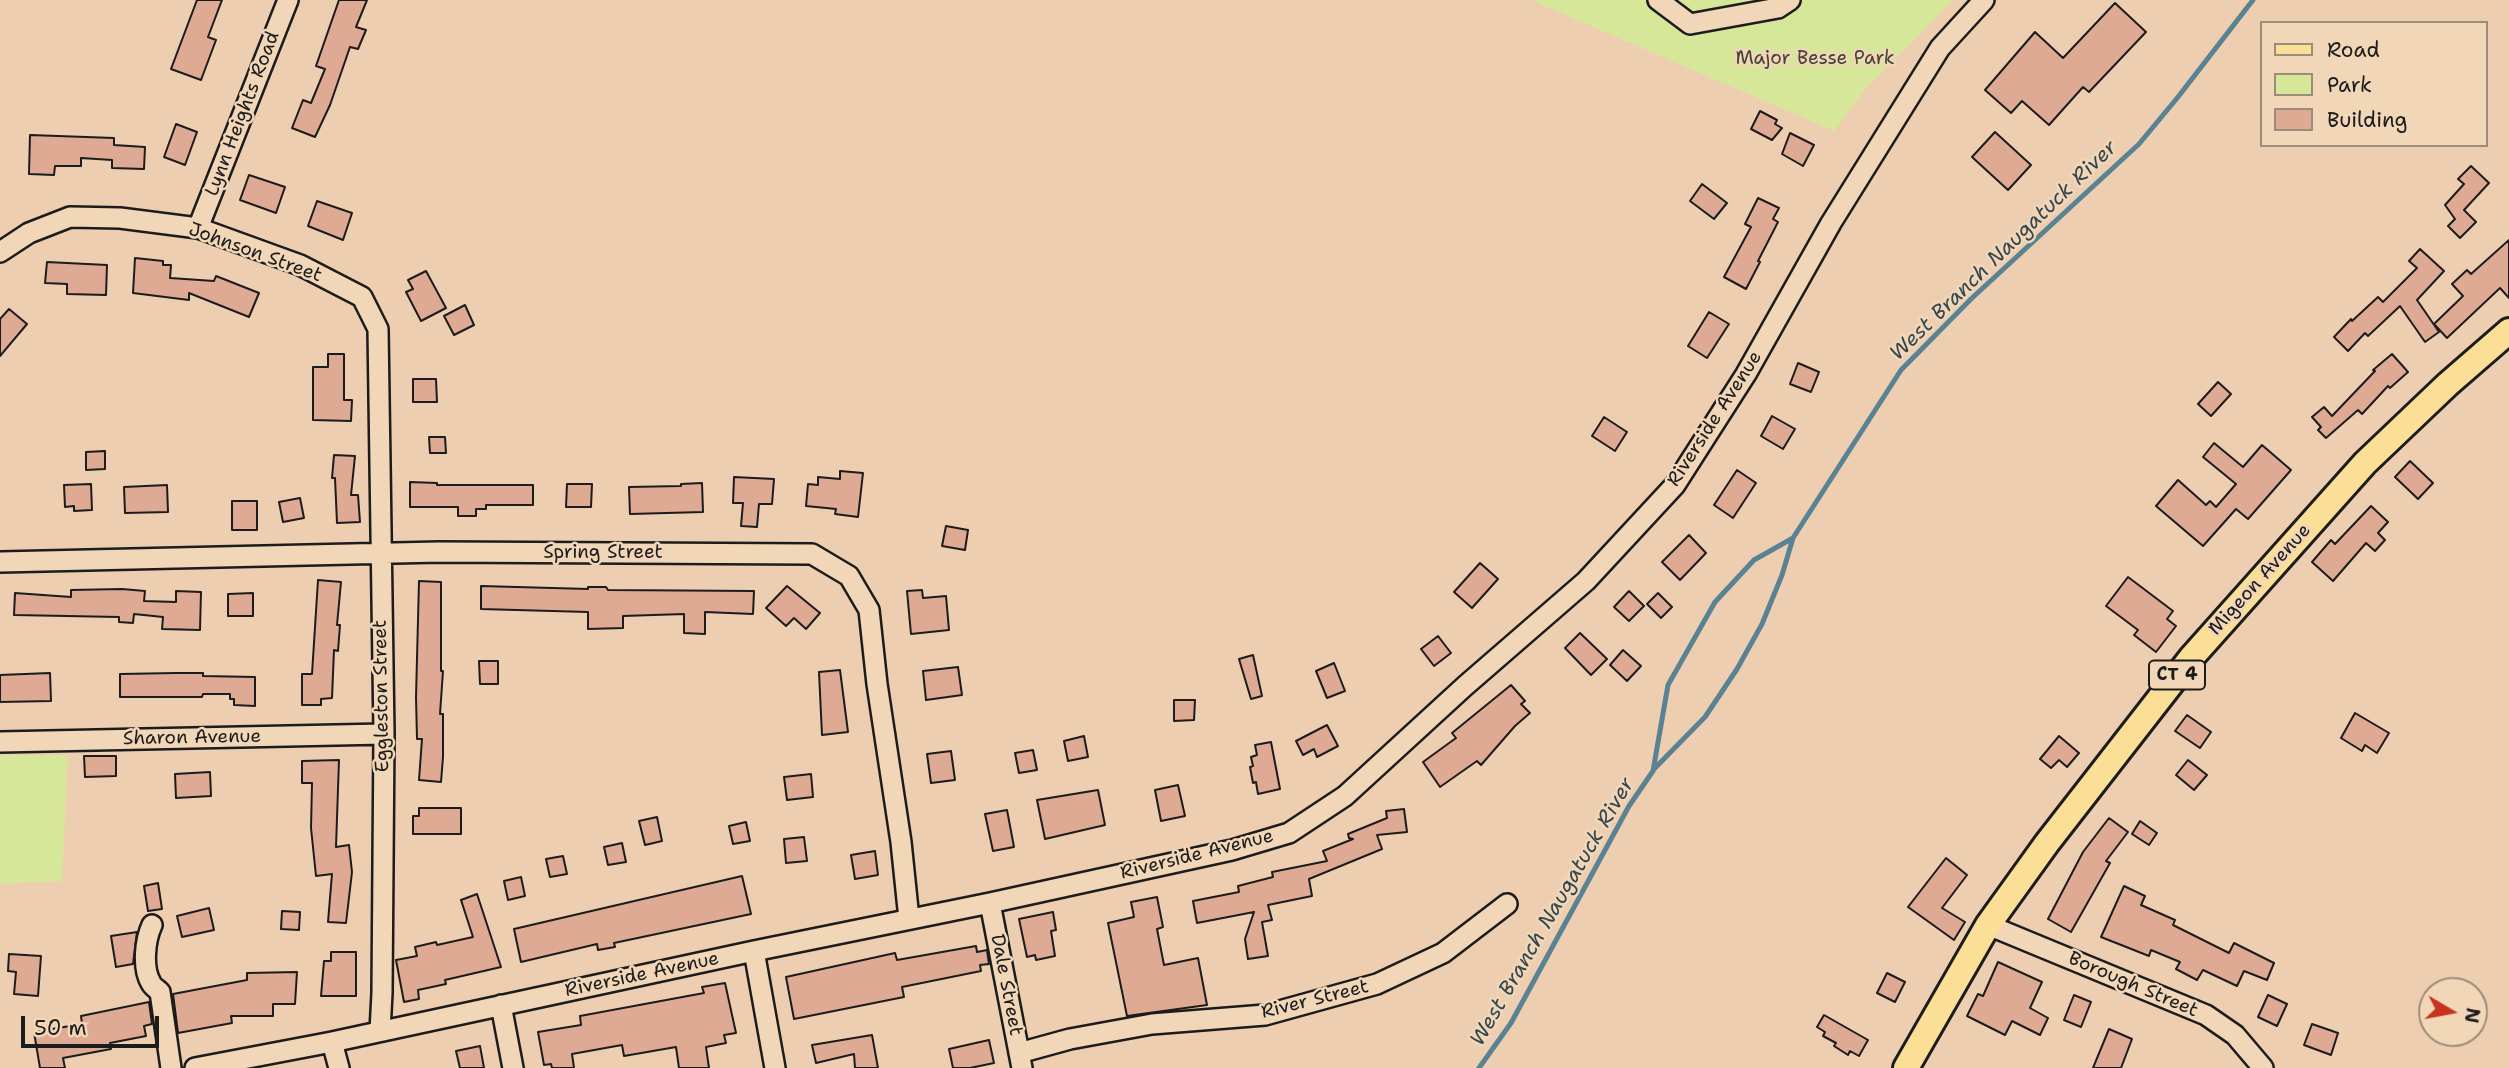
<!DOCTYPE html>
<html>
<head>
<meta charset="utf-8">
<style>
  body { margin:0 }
  #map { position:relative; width:2509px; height:1068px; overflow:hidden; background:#eeceb1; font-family:"Shantell Sans",sans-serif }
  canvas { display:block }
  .legend { position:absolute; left:2260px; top:21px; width:228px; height:126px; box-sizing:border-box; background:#f1d6b8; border:2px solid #9c8c7a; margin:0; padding:9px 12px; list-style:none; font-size:21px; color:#1c1c1c }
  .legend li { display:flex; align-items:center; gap:14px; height:35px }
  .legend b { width:35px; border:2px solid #9c8c7a }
  .north { position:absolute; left:2418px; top:977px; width:70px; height:70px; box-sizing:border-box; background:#f1d6b8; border:2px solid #9c8c7a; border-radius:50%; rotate:100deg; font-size:19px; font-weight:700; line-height:28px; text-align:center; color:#1c1c1c }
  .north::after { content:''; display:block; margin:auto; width:24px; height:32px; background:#c8321e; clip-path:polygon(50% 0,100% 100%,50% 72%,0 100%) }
  .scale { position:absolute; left:21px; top:1016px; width:138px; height:32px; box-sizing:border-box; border:4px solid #1c1c1c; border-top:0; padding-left:9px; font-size:21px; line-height:24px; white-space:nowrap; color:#1c1c1c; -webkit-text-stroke:5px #f1d6b8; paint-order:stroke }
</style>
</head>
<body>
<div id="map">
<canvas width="2509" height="1068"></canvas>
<ul class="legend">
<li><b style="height:9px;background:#fbdf96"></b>Road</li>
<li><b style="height:19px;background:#d7e79a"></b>Park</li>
<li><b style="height:19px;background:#deaa94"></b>Building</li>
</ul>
<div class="north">N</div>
<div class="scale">50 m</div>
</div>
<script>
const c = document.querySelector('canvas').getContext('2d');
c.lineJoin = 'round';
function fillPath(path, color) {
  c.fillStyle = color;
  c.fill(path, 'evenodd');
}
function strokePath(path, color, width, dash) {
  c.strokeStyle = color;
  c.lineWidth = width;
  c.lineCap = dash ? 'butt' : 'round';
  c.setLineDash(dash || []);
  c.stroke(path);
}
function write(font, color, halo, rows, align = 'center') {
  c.font = font + ' "Shantell Sans",sans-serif';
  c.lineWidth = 5;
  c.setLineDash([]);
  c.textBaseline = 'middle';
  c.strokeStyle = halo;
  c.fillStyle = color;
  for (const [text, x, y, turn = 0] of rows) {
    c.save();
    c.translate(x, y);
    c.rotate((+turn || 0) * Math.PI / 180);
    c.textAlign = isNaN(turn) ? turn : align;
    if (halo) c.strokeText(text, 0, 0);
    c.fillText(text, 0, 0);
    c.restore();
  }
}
const green = new Path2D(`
  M 1531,0 L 1953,0 L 1867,87 L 1834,131 Z
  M 0,755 L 68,755 L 62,881 L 0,884 Z`);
const stream = new Path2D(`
  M 1654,769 L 1705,717 L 1737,669 L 1762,624 L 1782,575 L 1793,538
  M 1479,1068 L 1511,1023 L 1629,806 L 1653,771 L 1668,685 L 1715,602 L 1754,560 L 1793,538 L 1901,370 L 1971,299 L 2139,144 L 2178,97 L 2253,0`);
const building = new Path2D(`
  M 197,0 L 222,0 L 208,37 L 216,40 L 201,80 L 171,69 Z
  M 339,0 L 367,0 L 356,27 L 366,30 L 358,49 L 350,47 L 330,105 L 315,137 L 292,128 L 303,100 L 311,103 L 325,69 L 316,66 Z
  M 2115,3 L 2146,32 L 2089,92 L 2083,87 L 2049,125 L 2022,101 L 2011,113 L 1985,90 L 2035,32 L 2063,58 Z
  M 1760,111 L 1777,120 L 1775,124 L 1782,128 L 1772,140 L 1751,129 Z
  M 176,124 L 197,132 L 185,165 L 164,157 Z
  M 1995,132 L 2031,165 L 2008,190 L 1972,157 Z
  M 1790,133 L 1814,145 L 1803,166 L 1782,154 Z
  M 30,135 L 114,138 L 114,145 L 145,147 L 144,169 L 112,168 L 112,160 L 81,158 L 81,166 L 55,166 L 54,175 L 29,174 Z
  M 2471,166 L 2489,183 L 2464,210 L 2476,222 L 2460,238 L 2448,226 L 2455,219 L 2445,205 L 2464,184 L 2458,179 Z
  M 249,175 L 285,187 L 276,213 L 240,200 Z
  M 1702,184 L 1727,203 L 1714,219 L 1690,201 Z
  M 1758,198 L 1779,208 L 1773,219 L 1778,222 L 1758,261 L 1760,262 L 1746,289 L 1724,277 L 1751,227 L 1745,224 Z
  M 317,201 L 352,213 L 343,240 L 308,226 Z
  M 2509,240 L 2509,298 L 2500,288 L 2447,338 L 2434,324 L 2463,296 L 2452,284 L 2467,270 L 2471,274 Z
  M 2420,249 L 2444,271 L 2417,300 L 2439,332 L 2425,342 L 2400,306 L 2368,336 L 2365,333 L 2348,351 L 2334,337 L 2351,319 L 2352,321 L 2378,297 L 2383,302 L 2417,268 L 2409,261 Z
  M 135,258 L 163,261 L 163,265 L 171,265 L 170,278 L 214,281 L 216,276 L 259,293 L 249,317 L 189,293 L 189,300 L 133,293 Z
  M 47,262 L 107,265 L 106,295 L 67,294 L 67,284 L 45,283 Z
  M 426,271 L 446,308 L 421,321 L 406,292 L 413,289 L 408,280 Z
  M 465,305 L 474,325 L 454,335 L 444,316 Z
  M 9,309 L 27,324 L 0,356 L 0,319 Z
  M 1709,312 L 1729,324 L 1707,358 L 1688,346 Z
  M 328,354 L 344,354 L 344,400 L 352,400 L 351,421 L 313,420 L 313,367 L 328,367 Z
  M 2392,354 L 2408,372 L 2390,388 L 2388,386 L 2362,414 L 2358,410 L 2326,438 L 2318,430 L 2321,427 L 2312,417 L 2324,407 L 2332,416 L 2375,371 L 2373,370 Z
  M 1798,363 L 1819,372 L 1811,392 L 1790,384 Z
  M 413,379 L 436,379 L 437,402 L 413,402 Z
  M 2218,382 L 2231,394 L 2211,416 L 2198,404 Z
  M 1772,416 L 1795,429 L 1783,449 L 1761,436 Z
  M 1604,417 L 1627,432 L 1615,451 L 1592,436 Z
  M 429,437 L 445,437 L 446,453 L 430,453 Z
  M 2214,443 L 2243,467 L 2262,445 L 2291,470 L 2248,519 L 2236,509 L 2203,546 L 2156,506 L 2178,480 L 2206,505 L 2210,501 L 2216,507 L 2236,484 L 2203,457 Z
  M 105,451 L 105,469 L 86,470 L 86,452 Z
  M 334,455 L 355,456 L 351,495 L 358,495 L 360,522 L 337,523 L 335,478 L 332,478 Z
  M 2410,461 L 2433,483 L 2418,499 L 2395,477 Z
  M 1737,470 L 1756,483 L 1733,518 L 1714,505 Z
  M 840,471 L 863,473 L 858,517 L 835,514 L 836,509 L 806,506 L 808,484 L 818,485 L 818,477 L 840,479 Z
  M 734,477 L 774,479 L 772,504 L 759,504 L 757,527 L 741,526 L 743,503 L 733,503 Z
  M 410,482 L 437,483 L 437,485 L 533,485 L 533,505 L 486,505 L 486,509 L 476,509 L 476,516 L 458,516 L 458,507 L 410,507 Z
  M 702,483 L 703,512 L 630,514 L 629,487 L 681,486 L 681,484 Z
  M 91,484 L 92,510 L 74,511 L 74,506 L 65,507 L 64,485 Z
  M 567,484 L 592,484 L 591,507 L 566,507 Z
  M 167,485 L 168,512 L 125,513 L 124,487 Z
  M 300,498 L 304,518 L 283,522 L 279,502 Z
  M 232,501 L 257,501 L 257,530 L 232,530 Z
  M 2371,506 L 2388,522 L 2378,533 L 2385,540 L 2375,551 L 2366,543 L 2333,581 L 2312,562 L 2331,540 L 2335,544 Z
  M 946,526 L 968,530 L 965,550 L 942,546 Z
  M 1689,535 L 1706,553 L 1680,580 L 1662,562 Z
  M 1480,563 L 1498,579 L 1472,608 L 1454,592 Z
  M 2128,577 L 2173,611 L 2167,619 L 2176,626 L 2156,652 L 2134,635 L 2138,630 L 2106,606 Z
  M 318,580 L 341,582 L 337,625 L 340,625 L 338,651 L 334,650 L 332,698 L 321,699 L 321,705 L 302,705 L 302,674 L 312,674 Z
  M 419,581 L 441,582 L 441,671 L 443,671 L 440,714 L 443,714 L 443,757 L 441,782 L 419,780 L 422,739 L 417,739 L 416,697 Z
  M 481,586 L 588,589 L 588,587 L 606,587 L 608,590 L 754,591 L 753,614 L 705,612 L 705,634 L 684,633 L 684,614 L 623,616 L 623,628 L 588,629 L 588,612 L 481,609 Z
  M 787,586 L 820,613 L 806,629 L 794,618 L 786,626 L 766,608 Z
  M 122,589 L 145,591 L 144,601 L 176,602 L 176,591 L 201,592 L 200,630 L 162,629 L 163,617 L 134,614 L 133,623 L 119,622 L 119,617 L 14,615 L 15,593 L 71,597 L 71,590 Z
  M 922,590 L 923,598 L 946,596 L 949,630 L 911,634 L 907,591 Z
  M 1629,591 L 1644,606 L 1629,621 L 1614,607 Z
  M 253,593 L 253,616 L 228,616 L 228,594 Z
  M 1658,593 L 1672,607 L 1661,618 L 1647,604 Z
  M 1580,633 L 1607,659 L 1591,675 L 1565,648 Z
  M 1438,636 L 1451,653 L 1434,666 L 1421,649 Z
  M 1623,650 L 1641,666 L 1627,681 L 1610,665 Z
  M 1253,655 L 1262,696 L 1251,699 L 1239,659 Z
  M 479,661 L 498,661 L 498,684 L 480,684 Z
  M 1334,663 L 1345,691 L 1327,698 L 1316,671 Z
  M 958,667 L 962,695 L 926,700 L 923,671 Z
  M 840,670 L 848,732 L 822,735 L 819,672 Z
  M 50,673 L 51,701 L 0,702 L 0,675 Z
  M 176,673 L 203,673 L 203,676 L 255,677 L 255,706 L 234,705 L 234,699 L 230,699 L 230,694 L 203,694 L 202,697 L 120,697 L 120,674 Z
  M 1511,685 L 1525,701 L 1521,704 L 1530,713 L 1515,726 L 1481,765 L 1477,761 L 1440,787 L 1423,762 L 1456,738 L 1452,733 Z
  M 1174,700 L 1195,700 L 1194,720 L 1174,721 Z
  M 2355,713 L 2389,733 L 2377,753 L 2365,745 L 2362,751 L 2341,738 Z
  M 2187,715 L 2211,732 L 2200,748 L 2175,731 Z
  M 1327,725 L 1338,746 L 1317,757 L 1314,749 L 1303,755 L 1296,741 Z
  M 1084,736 L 1088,757 L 1068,761 L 1064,741 Z
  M 2059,736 L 2079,753 L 2067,767 L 2059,760 L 2051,768 L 2040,759 Z
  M 1271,742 L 1280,789 L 1258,794 L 1256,782 L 1253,783 L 1250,767 L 1253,766 L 1251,757 L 1257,755 L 1255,745 Z
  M 1033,750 L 1037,770 L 1019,773 L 1015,753 Z
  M 951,751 L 955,780 L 931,783 L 927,754 Z
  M 84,756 L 116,756 L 116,776 L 85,777 Z
  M 339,760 L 336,847 L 349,845 L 352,872 L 346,923 L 328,922 L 332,874 L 316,876 L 311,828 L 312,783 L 302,783 L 302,761 Z
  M 2188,760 L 2207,775 L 2194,790 L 2176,775 Z
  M 210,772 L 211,796 L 176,798 L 175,774 Z
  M 811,774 L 813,797 L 787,800 L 784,777 Z
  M 1178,785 L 1185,816 L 1161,821 L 1155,790 Z
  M 1098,790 L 1105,825 L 1045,839 L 1037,800 Z
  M 419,808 L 461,808 L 461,834 L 413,834 L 413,816 L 419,816 Z
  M 1404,809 L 1407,832 L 1377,835 L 1382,849 L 1309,879 L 1312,896 L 1268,905 L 1272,920 L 1262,922 L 1268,956 L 1248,959 L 1245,939 L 1254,912 L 1197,923 L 1193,901 L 1239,892 L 1238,886 L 1273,877 L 1272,872 L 1327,861 L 1323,851 L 1353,839 L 1349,838 L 1348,834 L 1387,818 L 1386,811 Z
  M 1007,810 L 1014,847 L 993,851 L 985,814 Z
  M 657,817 L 662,841 L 645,845 L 639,821 Z
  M 2109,818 L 2128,832 L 2106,861 L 2110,863 L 2071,932 L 2048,919 L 2083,852 Z
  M 2140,821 L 2157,833 L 2149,845 L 2132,834 Z
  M 746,822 L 750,841 L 733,844 L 729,826 Z
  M 804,837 L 807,861 L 786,863 L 784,839 Z
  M 622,843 L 626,862 L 608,865 L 604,847 Z
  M 875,851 L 878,875 L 855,879 L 851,855 Z
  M 563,856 L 567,874 L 550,877 L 546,859 Z
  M 1946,858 L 1967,875 L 1942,908 L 1965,922 L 1954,940 L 1908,907 Z
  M 742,876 L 751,914 L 614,943 L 615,947 L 598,950 L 597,944 L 521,962 L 514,929 Z
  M 521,877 L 525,896 L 508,900 L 504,881 Z
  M 158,883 L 162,909 L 148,911 L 144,886 Z
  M 2124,886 L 2145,896 L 2141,905 L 2175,920 L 2173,925 L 2229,953 L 2234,943 L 2274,963 L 2267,980 L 2244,971 L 2237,986 L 2203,970 L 2197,980 L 2176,969 L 2180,962 L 2151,950 L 2149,956 L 2101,937 Z
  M 477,894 L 501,967 L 445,980 L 446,984 L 418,990 L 419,999 L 404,1002 L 396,960 L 417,956 L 415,947 L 436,942 L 437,945 L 473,937 L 461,900 Z
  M 1157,897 L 1163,927 L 1157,929 L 1164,965 L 1198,958 L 1207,1005 L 1127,1016 L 1108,923 L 1134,917 L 1131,902 Z
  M 209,908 L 214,930 L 182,937 L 177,916 Z
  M 282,911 L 300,912 L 299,930 L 281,929 Z
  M 1053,912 L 1056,930 L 1051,931 L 1055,956 L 1036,960 L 1035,955 L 1027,957 L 1019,919 Z
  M 137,932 L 133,964 L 116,967 L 111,936 Z
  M 976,946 L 977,952 L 987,950 L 989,964 L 980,965 L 981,971 L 902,987 L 904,997 L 794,1019 L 786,977 L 895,953 L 897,960 Z
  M 331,952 L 356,952 L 356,996 L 321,996 L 324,961 L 331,961 Z
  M 9,954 L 41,956 L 38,996 L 14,994 L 16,972 L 8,971 Z
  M 1998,962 L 2042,982 L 2030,1008 L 2048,1018 L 2040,1035 L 2012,1021 L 2005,1035 L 1967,1016 L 1978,994 L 1983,996 Z
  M 297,972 L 295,1004 L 273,1004 L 273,1016 L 231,1016 L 232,1023 L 178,1033 L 173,994 L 247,980 L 247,973 Z
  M 1887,973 L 1905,982 L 1895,1002 L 1877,993 Z
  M 725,983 L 736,1033 L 724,1035 L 726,1043 L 706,1047 L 709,1068 L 679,1068 L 676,1047 L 624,1056 L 622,1045 L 572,1054 L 574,1068 L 552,1068 L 551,1064 L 544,1065 L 538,1032 L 581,1025 L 580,1016 L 704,993 L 702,987 Z
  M 2074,995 L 2091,1002 L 2081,1027 L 2064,1020 Z
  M 2268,995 L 2287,1004 L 2277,1026 L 2258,1017 Z
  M 149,1002 L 152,1024 L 144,1026 L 146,1036 L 110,1043 L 111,1049 L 63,1058 L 65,1068 L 40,1068 L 34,1032 L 82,1024 L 81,1016 Z
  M 1824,1015 L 1868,1040 L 1859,1056 L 1850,1051 L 1848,1055 L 1834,1046 L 1836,1043 L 1823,1036 L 1825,1032 L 1817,1027 Z
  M 2312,1024 L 2338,1033 L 2331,1055 L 2304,1045 Z
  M 2109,1029 L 2132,1039 L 2121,1068 L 2093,1068 Z
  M 872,1035 L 878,1068 L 855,1068 L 854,1054 L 816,1063 L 812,1045 Z
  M 989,1040 L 994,1063 L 970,1068 L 953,1068 L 949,1049 Z
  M 480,1046 L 484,1068 L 460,1068 L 456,1051 Z`);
const minor = new Path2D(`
  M 1658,0 L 1690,24 L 1778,8 L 1790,0
  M 198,228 L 288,0
  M 0,252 L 29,233 L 70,217 L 120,218 L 198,228 L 300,265 L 362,297 L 378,329 L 384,734 L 382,993 L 380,1031
  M 0,562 L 439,552 L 812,554 L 849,576 L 869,610 L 877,684 L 901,842 L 909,919
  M 0,742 L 384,734
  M 990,903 L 1022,1068
  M 152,925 C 145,940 142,968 151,983 C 153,987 157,989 160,992 L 171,1068
  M 1988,925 L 2206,1015 L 2235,1035 L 2263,1068
  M 754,951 L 775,1068
  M 501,1005 L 513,1068
  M 332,1042 L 339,1068
  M 1019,1053 L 1070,1039 L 1152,1024 L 1265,1015 L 1377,984 L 1443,953 L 1507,904
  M 195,1068 L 332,1042 L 754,951 L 990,903 L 1232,850 L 1289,833 L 1345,796 L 1465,686 L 1586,581 L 1675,485 L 1746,374 L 1831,223 L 1940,48 L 1984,0`);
const major = new Path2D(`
  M 1906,1068 L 1988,925 L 2047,843 L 2191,658 L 2365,463 L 2448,384 L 2509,331`);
const shields = [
  [2177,675,56]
];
const shieldNames = [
  ["CT 4",2177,675]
];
const parkNames = [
  ["Major Besse Park",1815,59]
];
const streetNames = [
  ["Lynn Heights Road",243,114,-69],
  ["Johnson Street",255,253,20],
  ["Riverside Avenue",1715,419,-57],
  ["Spring Street",603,553],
  ["Migeon Avenue",2260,580,-48],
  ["Eggleston Street",382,696,-91],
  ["Sharon Avenue",192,738,-1],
  ["Riverside Avenue",1197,855,-14],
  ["Riverside Avenue",642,975,-12],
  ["Dale Street",1006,985,79],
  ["Borough Street",2133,985,23],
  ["River Street",1315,1000,-14]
];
const waterNames = [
  ["West Branch Naugatuck River",2004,251,-44],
  ["West Branch Naugatuck River",1553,912,-60]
];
fillPath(green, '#d7e79a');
strokePath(stream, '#598293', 5);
fillPath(building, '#deaa94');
strokePath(building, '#1c1c1c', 2);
strokePath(minor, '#1c1c1c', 24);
strokePath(major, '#1c1c1c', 30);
strokePath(minor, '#f1d6b8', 19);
strokePath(major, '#fbdf96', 24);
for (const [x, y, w] of shields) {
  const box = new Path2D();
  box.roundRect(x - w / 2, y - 14.5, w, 29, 5);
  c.fillStyle = '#f1d6b8';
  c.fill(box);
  strokePath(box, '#1c1c1c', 2);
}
write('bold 18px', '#1c1c1c', null, shieldNames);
write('19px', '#414535', '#f1d6b8', parkNames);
write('19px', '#1c1c1c', '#f1d6b8', streetNames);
write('italic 21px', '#35464e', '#f1d6b8', waterNames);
</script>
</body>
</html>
